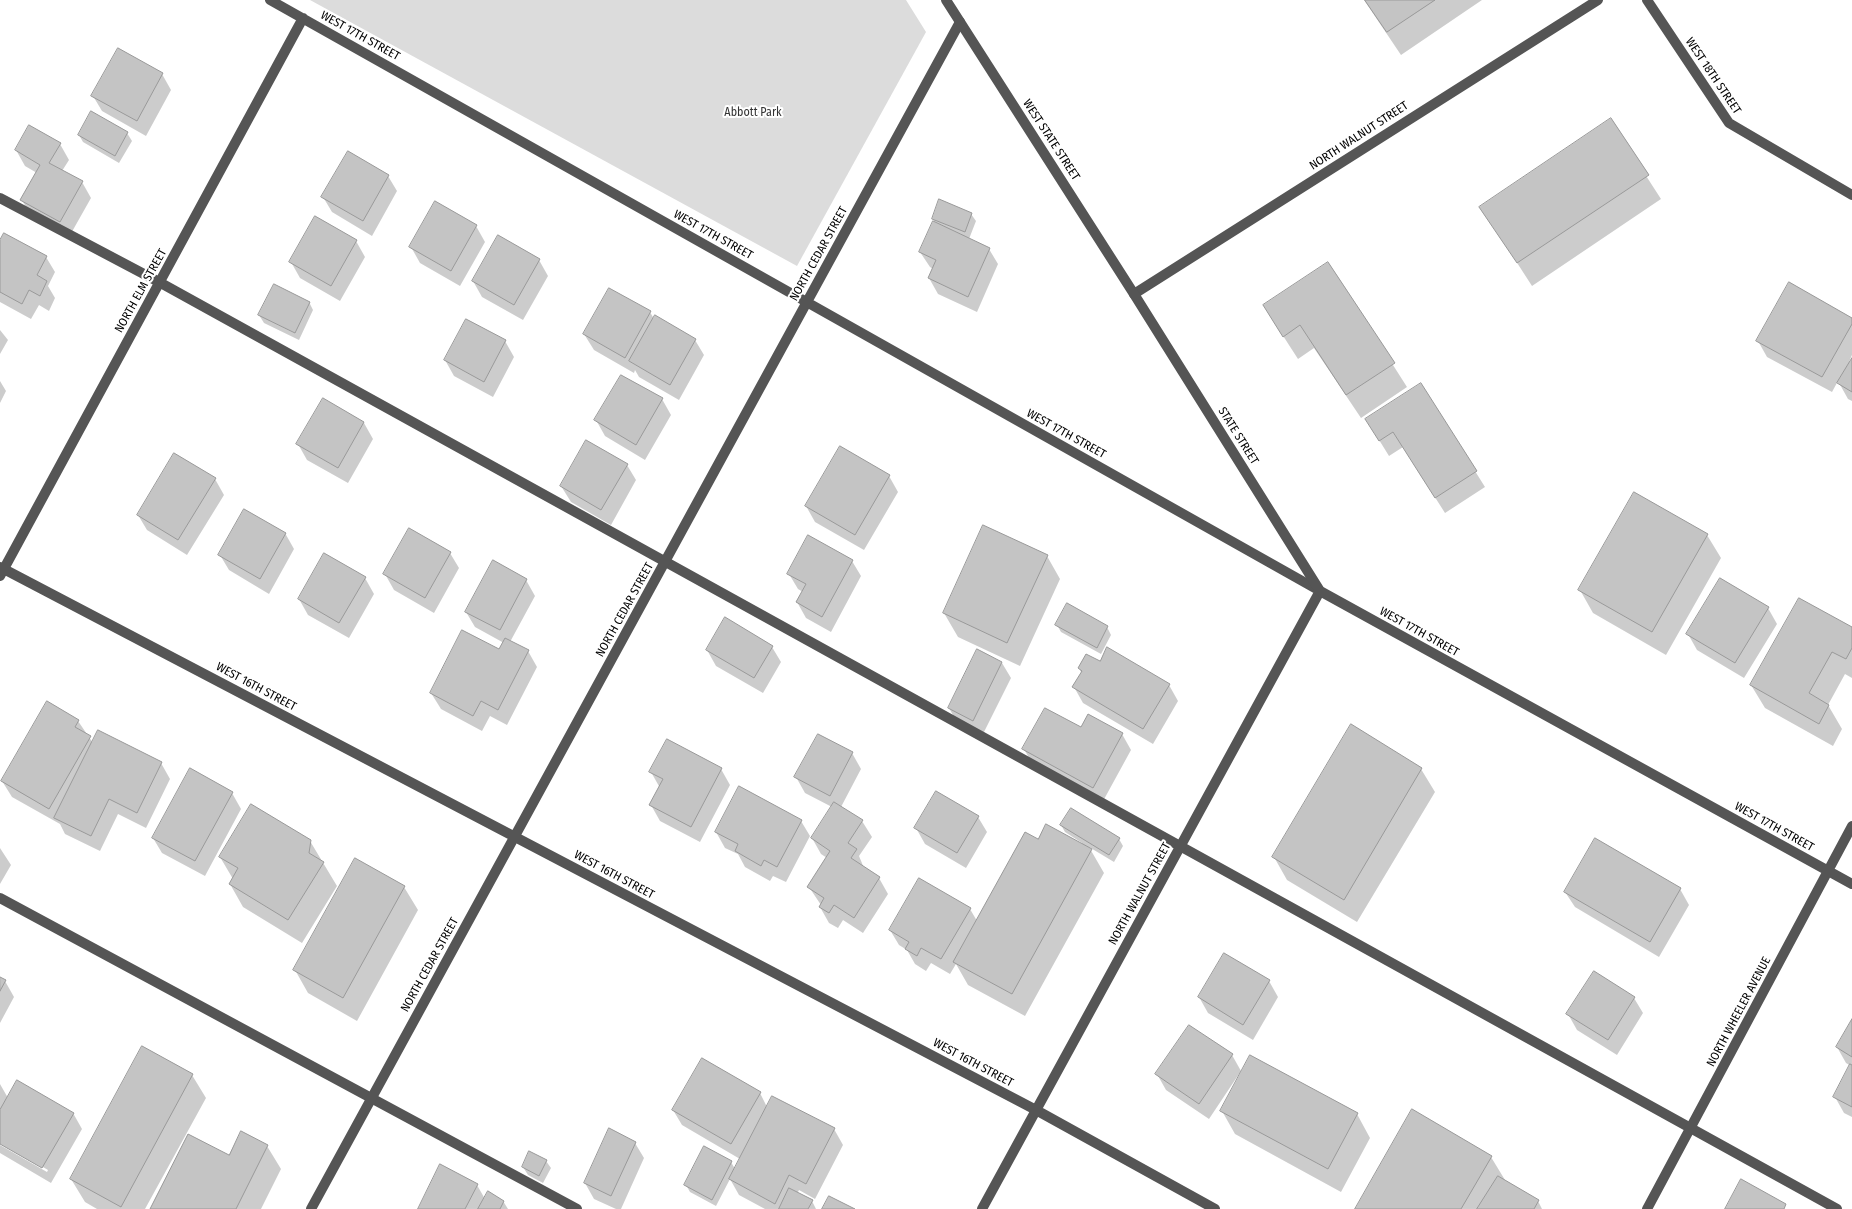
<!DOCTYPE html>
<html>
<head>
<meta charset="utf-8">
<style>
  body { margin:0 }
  canvas { display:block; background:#fff }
</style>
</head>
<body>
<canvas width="1852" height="1209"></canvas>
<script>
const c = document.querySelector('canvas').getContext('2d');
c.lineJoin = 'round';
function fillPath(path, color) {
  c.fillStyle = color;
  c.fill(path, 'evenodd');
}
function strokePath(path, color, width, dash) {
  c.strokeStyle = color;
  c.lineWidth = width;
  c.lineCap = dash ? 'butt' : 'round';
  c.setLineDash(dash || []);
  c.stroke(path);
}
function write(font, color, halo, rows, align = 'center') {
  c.font = font + ' "Fira Sans Condensed",sans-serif';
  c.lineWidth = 4;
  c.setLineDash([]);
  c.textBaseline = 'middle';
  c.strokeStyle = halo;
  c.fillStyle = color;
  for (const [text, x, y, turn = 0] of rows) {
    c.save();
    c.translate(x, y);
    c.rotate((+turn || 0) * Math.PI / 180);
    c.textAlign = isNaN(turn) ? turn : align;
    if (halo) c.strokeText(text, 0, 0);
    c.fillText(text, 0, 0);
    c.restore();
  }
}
const green = new Path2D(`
  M 310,0 L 906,0 L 926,32 L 797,266 Z`);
const shadow = new Path2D(`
  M 1364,0 L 1482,0 L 1401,55 Z
  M 118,50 L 162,74 L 171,90 L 146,136 L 102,111 L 93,96 Z
  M 1610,120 L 1661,199 L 1532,286 L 1481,207 Z
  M 127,133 L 132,141 L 119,163 L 83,142 L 79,135 Z
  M 60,144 L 69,160 L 62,171 L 82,182 L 91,198 L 69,237 L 31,216 L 22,200 L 37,173 L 25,166 L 16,150 Z
  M 388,176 L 397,191 L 372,236 L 332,212 L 323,197 Z
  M 971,214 L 976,221 L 969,239 L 989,249 L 998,264 L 977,312 L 938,294 L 929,278 L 933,269 L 930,267 L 920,252 L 936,225 L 933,219 Z
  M 476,226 L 485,242 L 460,286 L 420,263 L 411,247 Z
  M 356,241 L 365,257 L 340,301 L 300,278 L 291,262 Z
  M 0,243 L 46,257 L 55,272 L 48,286 L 55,298 L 49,311 L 39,305 L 31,319 L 0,302 Z
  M 539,260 L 548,276 L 523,320 L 482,297 L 473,281 Z
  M 1328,263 L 1407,387 L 1361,418 L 1314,348 L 1298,359 L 1278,328 Z
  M 309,302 L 313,310 L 299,340 L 264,323 L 259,315 Z
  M 650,312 L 654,319 L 695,340 L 704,355 L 679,400 L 639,377 L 635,370 L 634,373 L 594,350 L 584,334 Z
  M 1852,319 L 1852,355 L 1849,362 L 1851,363 L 1852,360 L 1852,401 L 1848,399 L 1838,381 L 1832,392 L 1767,357 L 1758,341 Z
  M 0,330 L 8,340 L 0,354 Z
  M 505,341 L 514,357 L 493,397 L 454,376 L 445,360 Z
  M 0,381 L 6,391 L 0,403 Z
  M 1421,385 L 1485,487 L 1445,513 L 1403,447 L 1389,456 L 1376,435 Z
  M 662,399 L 671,415 L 645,460 L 605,436 L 596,420 Z
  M 323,400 L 364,423 L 373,439 L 348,483 L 307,460 L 298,444 Z
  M 627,465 L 636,480 L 611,525 L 571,502 L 561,486 Z
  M 889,476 L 898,492 L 864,550 L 815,522 L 806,506 Z
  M 215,479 L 224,495 L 187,555 L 147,530 L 138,515 Z
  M 285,533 L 294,549 L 269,594 L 229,570 L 220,555 Z
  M 1707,535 L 1721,558 L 1666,655 L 1593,613 L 1580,590 Z
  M 450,553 L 459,568 L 434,613 L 394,590 L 385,574 Z
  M 1047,556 L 1060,579 L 1020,666 L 958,637 L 944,613 Z
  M 852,561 L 861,576 L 831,632 L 806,618 L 797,602 L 803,592 L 798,589 L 789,574 Z
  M 365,578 L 374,594 L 349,638 L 308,615 L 299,599 Z
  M 526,580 L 535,596 L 510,642 L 528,651 L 537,667 L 507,725 L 490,716 L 482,731 L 441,709 L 431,693 L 499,651 L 504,643 L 475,627 L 466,612 Z
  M 1768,608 L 1777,624 L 1744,678 L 1697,650 L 1688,634 Z
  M 1057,625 L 1107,627 L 1111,635 L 1101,654 L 1061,632 Z
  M 1852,629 L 1852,678 L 1845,674 L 1828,705 L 1842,729 L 1833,746 L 1765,708 L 1751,685 Z
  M 772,647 L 781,662 L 763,693 L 716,666 L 707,650 Z
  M 1002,663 L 1011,678 L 982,736 L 958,724 L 949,708 Z
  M 1079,668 L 1169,685 L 1178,701 L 1153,744 L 1083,703 L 1074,687 L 1082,674 Z
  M 48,703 L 78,721 L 93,743 L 161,763 L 170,779 L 146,828 L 118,814 L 100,851 L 65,834 L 60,824 L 12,797 L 2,781 Z
  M 1122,734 L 1131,750 L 1102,803 L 1033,765 L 1024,749 Z
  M 852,753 L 861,769 L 841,807 L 862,821 L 872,837 L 859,856 L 864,868 L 879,878 L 888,894 L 863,933 L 843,920 L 838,928 L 829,923 L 820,907 L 821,905 L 809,887 L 827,858 L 821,854 L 812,838 L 832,807 L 805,793 L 796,777 Z
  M 721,769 L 730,785 L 700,842 L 660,821 L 651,805 L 660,788 L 651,772 Z
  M 1421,769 L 1435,792 L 1357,922 L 1287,880 L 1274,857 Z
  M 232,793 L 241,809 L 205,876 L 162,853 L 153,838 Z
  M 978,817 L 987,832 L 966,868 L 925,844 L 916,828 Z
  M 801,821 L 810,836 L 786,882 L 773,876 L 770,881 L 745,867 L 738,854 L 725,848 L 716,832 Z
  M 1061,825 L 1119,839 L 1123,846 L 1114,862 L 1089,847 L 1104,873 L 1025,1016 L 968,985 L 956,964 L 950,974 L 931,963 L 926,971 L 915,964 L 907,950 L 899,945 L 890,930 L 970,909 L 977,921 L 1039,841 L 1081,845 L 1082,843 L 1065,832 Z
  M 310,841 L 337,886 L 302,943 L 243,907 L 230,884 L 233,879 L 220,857 Z
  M 0,848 L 11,865 L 0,884 Z
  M 404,887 L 418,910 L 357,1021 L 308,993 L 295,970 Z
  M 1680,889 L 1689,905 L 1659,957 L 1575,907 L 1565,892 Z
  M 0,979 L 5,981 L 14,997 L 0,1023 Z
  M 1269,981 L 1278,997 L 1253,1040 L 1208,1013 L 1199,997 Z
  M 1634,998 L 1643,1013 L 1617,1055 L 1577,1030 L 1568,1014 Z
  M 1852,1022 L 1852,1117 L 1844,1113 L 1835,1097 L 1851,1066 L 1846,1063 L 1837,1047 Z
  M 143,1047 L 192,1075 L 206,1098 L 145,1209 L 97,1209 L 85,1202 L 71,1179 Z
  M 1232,1055 L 1241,1071 L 1209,1119 L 1166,1090 L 1157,1074 Z
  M 0,1084 L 8,1098 L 73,1113 L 82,1129 L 51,1183 L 0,1153 L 0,1145 L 47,1172 L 48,1170 L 0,1142 Z
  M 760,1093 L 767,1107 L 834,1129 L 843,1145 L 815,1199 L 799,1190 L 797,1194 L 812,1201 L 816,1209 L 765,1209 L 739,1195 L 730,1179 L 716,1206 L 690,1192 L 686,1185 L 731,1162 L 735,1169 L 740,1159 L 682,1125 L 673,1110 Z
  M 1222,1111 L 1357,1114 L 1370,1138 L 1341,1192 L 1235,1134 Z
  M 635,1143 L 644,1158 L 621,1209 L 616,1209 L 594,1199 L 585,1183 Z
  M 267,1146 L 281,1169 L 261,1209 L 151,1209 L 230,1156 Z
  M 1491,1157 L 1505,1180 L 1538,1201 L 1542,1209 L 1356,1209 Z
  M 546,1161 L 551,1168 L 543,1183 L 528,1175 L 523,1167 Z
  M 477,1185 L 485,1199 L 503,1201 L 508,1209 L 419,1209 Z`);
const building = new Path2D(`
  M 1365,0 L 1435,0 L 1387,32 Z
  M 118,48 L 163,73 L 137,121 L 91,96 Z
  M 91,111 L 128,132 L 115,156 L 78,135 Z
  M 1611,118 L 1649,175 L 1517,263 L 1479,207 Z
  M 29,125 L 61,143 L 49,163 L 83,181 L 60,222 L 20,200 L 40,165 L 15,150 Z
  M 348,151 L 389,175 L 363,221 L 321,197 Z
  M 939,199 L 972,213 L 965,232 L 932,219 Z
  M 435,201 L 477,225 L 451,271 L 409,247 Z
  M 315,216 L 357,240 L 331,286 L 289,262 Z
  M 933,221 L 990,248 L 968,297 L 928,278 L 936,260 L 919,252 Z
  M 4,233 L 47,256 L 37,275 L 47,281 L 40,296 L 29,290 L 22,304 L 0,292 L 0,240 Z
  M 498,235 L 540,259 L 514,305 L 472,281 Z
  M 1328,262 L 1395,363 L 1346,395 L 1300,325 L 1283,337 L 1263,305 Z
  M 1789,282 L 1852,318 L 1852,324 L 1822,377 L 1756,341 Z
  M 274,284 L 310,302 L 295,333 L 258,315 Z
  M 609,288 L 651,311 L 625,358 L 583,334 Z
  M 655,315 L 696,339 L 670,385 L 629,361 Z
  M 466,319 L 506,340 L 484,382 L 444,360 Z
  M 1852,358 L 1852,392 L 1837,383 Z
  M 621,375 L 663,398 L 636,445 L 594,420 Z
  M 1421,383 L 1477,471 L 1435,498 L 1393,432 L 1379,441 L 1365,419 Z
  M 323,398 L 364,422 L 338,468 L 296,444 Z
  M 586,440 L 628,464 L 601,510 L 560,486 Z
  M 840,446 L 890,475 L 855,535 L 805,506 Z
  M 174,453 L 216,478 L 178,540 L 137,515 Z
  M 1634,492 L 1708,534 L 1652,632 L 1578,590 Z
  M 244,509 L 286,533 L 260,579 L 218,555 Z
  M 983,525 L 1048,555 L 1007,643 L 943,613 Z
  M 409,528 L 451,552 L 425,598 L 383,574 Z
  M 808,535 L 853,560 L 822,617 L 796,602 L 806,584 L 787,574 Z
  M 324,553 L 366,577 L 339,623 L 298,599 Z
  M 493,560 L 527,579 L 500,630 L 465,612 Z
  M 1720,578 L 1769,607 L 1735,663 L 1686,634 Z
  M 1799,598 L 1852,627 L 1852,648 L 1846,659 L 1832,652 L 1809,693 L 1829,705 L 1819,724 L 1750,685 Z
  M 1067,603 L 1108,626 L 1097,648 L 1055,625 Z
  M 725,617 L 773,646 L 754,678 L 706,650 Z
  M 462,630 L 499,649 L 505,638 L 529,650 L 498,710 L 481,701 L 473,716 L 430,693 Z
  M 1107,647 L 1170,684 L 1143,729 L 1072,687 L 1082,671 L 1078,668 L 1086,654 L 1100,661 Z
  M 977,649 L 1002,662 L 973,721 L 948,708 Z
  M 47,701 L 79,720 L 75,727 L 91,736 L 49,809 L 1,781 Z
  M 1045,708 L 1081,727 L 1088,714 L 1123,733 L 1093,788 L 1022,749 Z
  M 1351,724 L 1422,768 L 1344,900 L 1272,857 Z
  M 98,730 L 162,762 L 137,813 L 109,799 L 91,836 L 54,818 Z
  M 818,734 L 853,752 L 830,796 L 794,777 Z
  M 667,739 L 722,768 L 691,827 L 649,805 L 663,779 L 649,772 Z
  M 190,768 L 233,792 L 195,861 L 152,838 Z
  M 739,786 L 802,820 L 777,867 L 764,860 L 761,866 L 735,851 L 738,844 L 715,832 Z
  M 936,791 L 979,816 L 957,853 L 914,828 Z
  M 834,802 L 863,820 L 848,843 L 857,849 L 851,858 L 880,877 L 854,918 L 834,905 L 829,913 L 819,907 L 824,898 L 807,887 L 830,851 L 811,838 Z
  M 251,804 L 311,840 L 309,853 L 324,862 L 288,920 L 229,884 L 238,868 L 219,857 Z
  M 1071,808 L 1120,838 L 1109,855 L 1060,825 Z
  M 1046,824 L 1092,849 L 1012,994 L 953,962 L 1025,832 L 1038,839 Z
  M 1595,838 L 1681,888 L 1650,942 L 1564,892 Z
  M 355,858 L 405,886 L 343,998 L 293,970 Z
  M 919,878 L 971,908 L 941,959 L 921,948 L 917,956 L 905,949 L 909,942 L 889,930 Z
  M 1224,953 L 1270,980 L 1243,1025 L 1198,997 Z
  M 1594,971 L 1635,997 L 1608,1040 L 1566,1014 Z
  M 0,977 L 6,980 L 0,991 Z
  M 1852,1019 L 1852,1057 L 1836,1047 Z
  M 1189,1025 L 1233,1054 L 1199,1104 L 1155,1074 Z
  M 142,1046 L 193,1074 L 121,1207 L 70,1179 Z
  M 1250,1055 L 1358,1113 L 1328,1169 L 1220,1111 Z
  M 702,1058 L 761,1092 L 731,1144 L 672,1110 Z
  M 1850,1064 L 1852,1065 L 1852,1107 L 1833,1097 Z
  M 17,1080 L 74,1113 L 42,1168 L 0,1144 L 0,1110 Z
  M 772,1096 L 835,1128 L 806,1184 L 789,1175 L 775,1204 L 729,1179 Z
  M 1412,1109 L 1492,1156 L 1461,1209 L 1355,1209 Z
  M 609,1128 L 636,1142 L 611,1196 L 584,1183 Z
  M 241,1131 L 268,1145 L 236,1209 L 150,1209 L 188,1134 L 229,1155 Z
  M 704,1146 L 732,1161 L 712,1200 L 684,1185 Z
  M 529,1151 L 547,1160 L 539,1176 L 522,1167 Z
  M 440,1164 L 478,1184 L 465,1209 L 418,1209 Z
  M 1498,1176 L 1539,1200 L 1534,1209 L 1477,1209 Z
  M 1741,1179 L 1786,1204 L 1784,1209 L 1725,1209 Z
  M 789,1188 L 813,1200 L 808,1209 L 779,1209 Z
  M 488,1191 L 504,1201 L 500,1209 L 478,1209 Z
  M 829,1196 L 855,1209 L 822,1209 Z`);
const service = new Path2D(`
  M 0,198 L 159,282 L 1837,1209
  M 0,898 L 577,1209`);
const minor = new Path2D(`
  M 270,0 L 1320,591 L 982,1209
  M 1647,0 L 1729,123 L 1852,195
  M 1134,294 L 1598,0
  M 0,567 L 1036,1110 L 1215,1209
  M 0,576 L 303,18
  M 311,1209 L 960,22`);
const tertiary = new Path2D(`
  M 946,0 L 1134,294 L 1320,591 L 1852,884
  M 1647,1209 L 1852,826`);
const streetNames = [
  ["WEST 17TH STREET",360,36,29],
  ["WEST 18TH STREET",1713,76,56],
  ["NORTH WALNUT STREET",1359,136,-33],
  ["WEST STATE STREET",1051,140,57],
  ["WEST 17TH STREET",713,235,29],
  ["NORTH CEDAR STREET",819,254,-61],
  ["NORTH ELM STREET",141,291,-61],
  ["WEST 17TH STREET",1066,434,29],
  ["STATE STREET",1238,436,58],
  ["NORTH CEDAR STREET",625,610,-61],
  ["WEST 17TH STREET",1419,632,29],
  ["WEST 16TH STREET",256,687,28],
  ["WEST 17TH STREET",1774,827,29],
  ["WEST 16TH STREET",614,875,28],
  ["NORTH WALNUT STREET",1140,894,-61],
  ["NORTH CEDAR STREET",430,965,-61],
  ["NORTH WHEELER AVENUE",1739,1012,-62],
  ["WEST 16TH STREET",973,1063,28]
];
const parkNames = [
  ["Abbott Park",753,113]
];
fillPath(green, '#dcdcdc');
fillPath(shadow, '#0003');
fillPath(building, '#c4c4c4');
strokePath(building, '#999', 1);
strokePath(service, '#555', 10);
strokePath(minor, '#555', 10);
strokePath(tertiary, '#555', 10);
write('12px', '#000', '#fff', streetNames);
write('12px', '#333', '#fff', parkNames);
</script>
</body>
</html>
